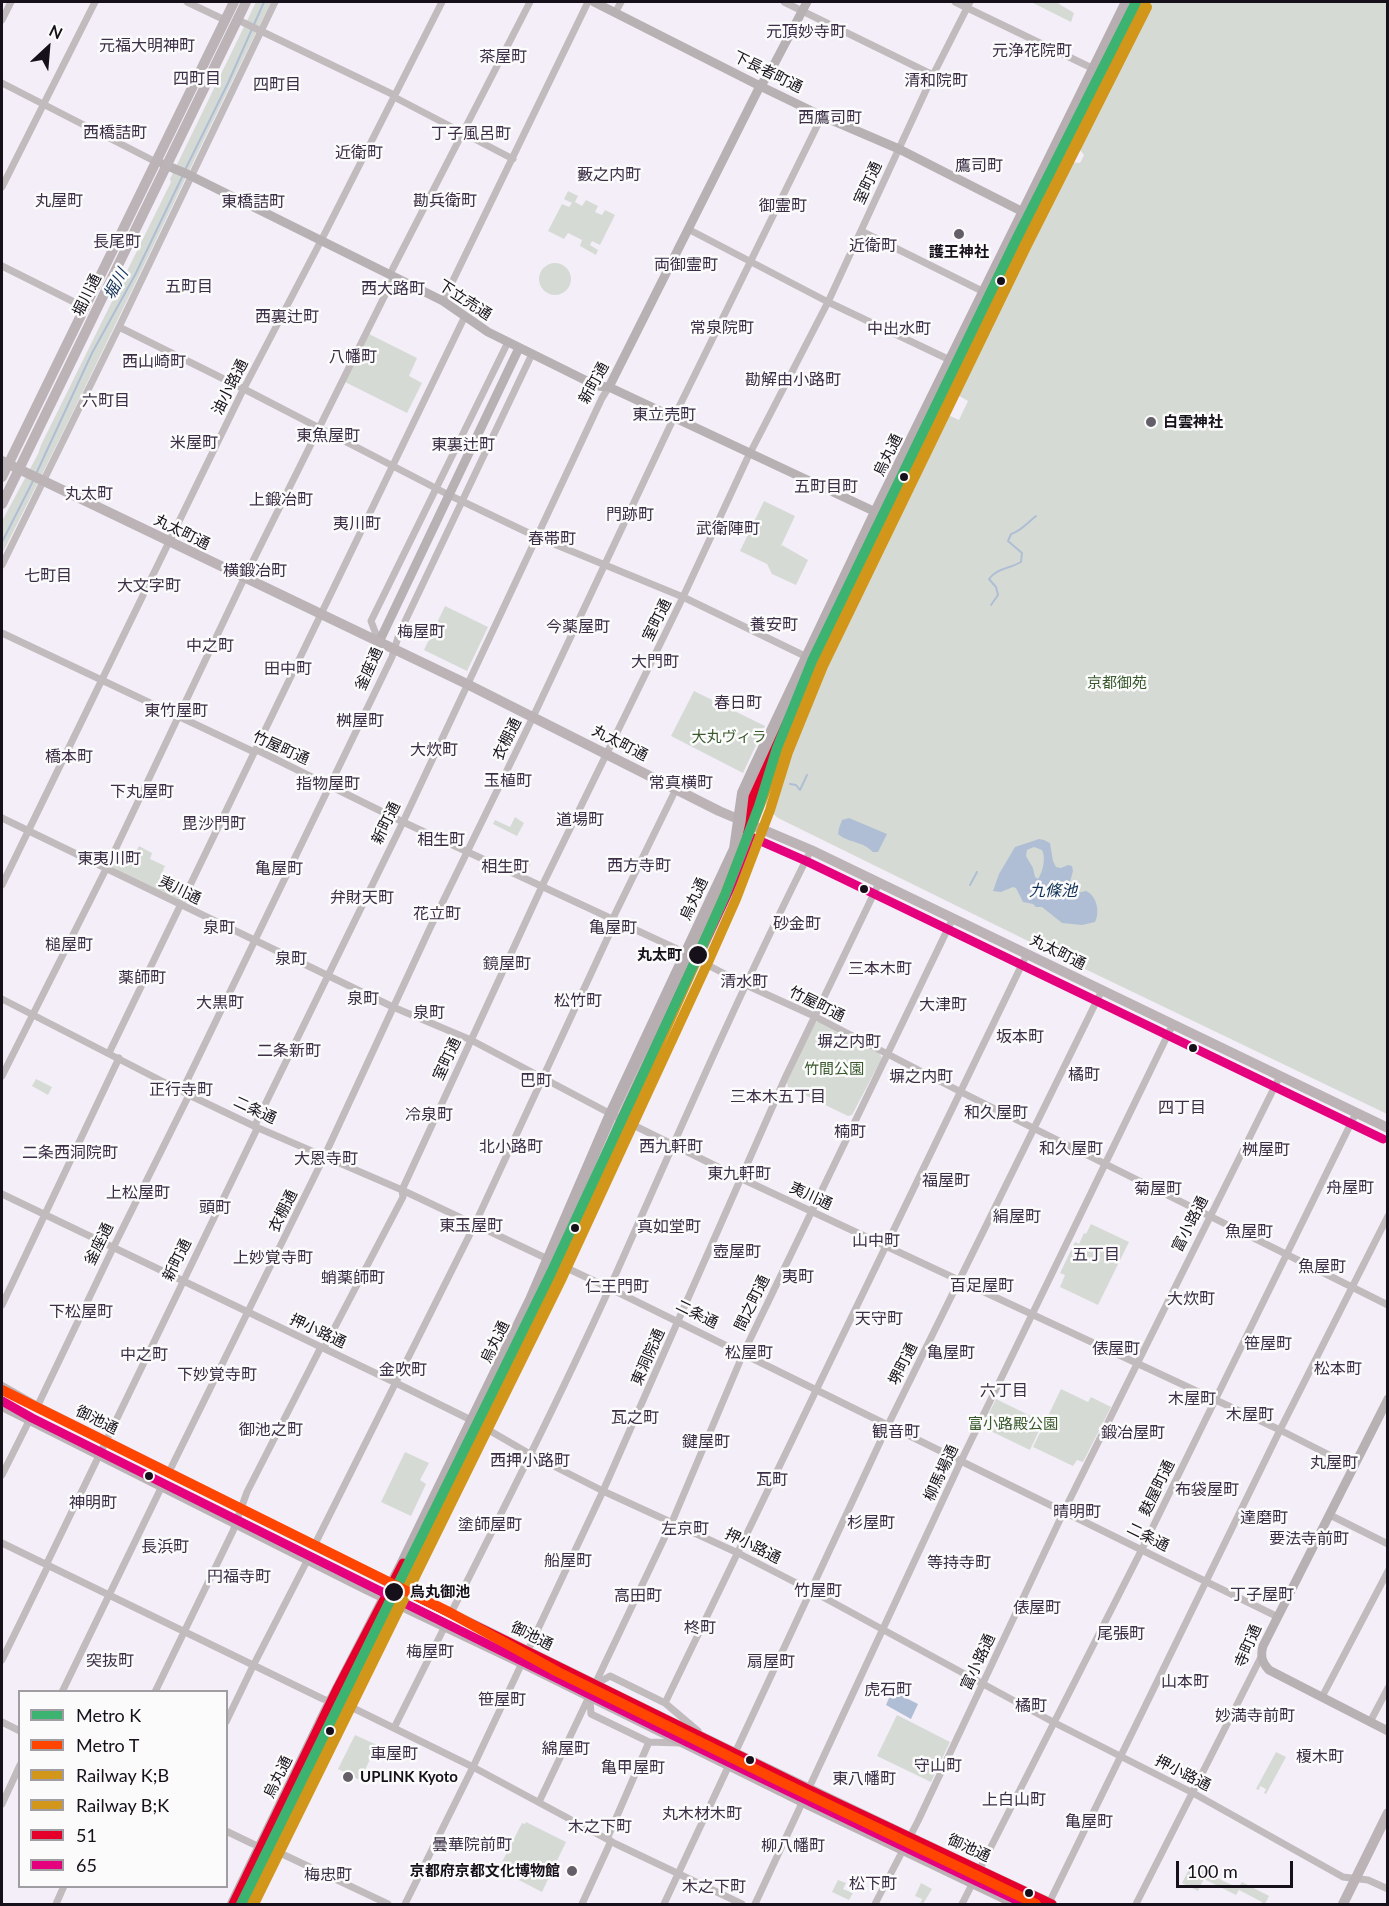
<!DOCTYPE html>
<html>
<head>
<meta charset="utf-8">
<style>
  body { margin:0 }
  #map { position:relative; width:1389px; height:1906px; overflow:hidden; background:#f3eef8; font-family:Lato,sans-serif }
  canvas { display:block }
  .frame { position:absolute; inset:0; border:3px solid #16101a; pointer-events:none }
  .legend { position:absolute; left:18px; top:1690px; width:210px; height:198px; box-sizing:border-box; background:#fbfbfb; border:2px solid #9f9da1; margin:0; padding:8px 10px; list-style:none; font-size:18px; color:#16101a }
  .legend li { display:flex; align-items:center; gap:12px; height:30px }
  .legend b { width:30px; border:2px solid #9f9da1 }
  .north { position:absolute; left:18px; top:18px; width:60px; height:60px; -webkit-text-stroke:4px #fbfbfb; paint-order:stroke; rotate:26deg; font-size:16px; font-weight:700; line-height:24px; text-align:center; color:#16101a }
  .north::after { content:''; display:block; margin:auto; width:21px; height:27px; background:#16101a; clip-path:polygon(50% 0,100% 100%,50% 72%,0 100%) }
  .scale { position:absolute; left:1176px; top:1861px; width:117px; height:27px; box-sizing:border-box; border:3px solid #16101a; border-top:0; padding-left:8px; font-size:18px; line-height:21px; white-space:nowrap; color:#16101a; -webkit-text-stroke:4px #fbfbfb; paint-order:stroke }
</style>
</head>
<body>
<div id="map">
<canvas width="1389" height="1906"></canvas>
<div class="frame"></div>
<ul class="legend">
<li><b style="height:8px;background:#3cb371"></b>Metro K</li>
<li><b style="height:8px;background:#ff4500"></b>Metro T</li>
<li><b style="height:8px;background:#d2971a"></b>Railway K;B</li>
<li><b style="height:8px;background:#d2971a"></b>Railway B;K</li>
<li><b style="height:8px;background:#e4002b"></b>51</li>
<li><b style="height:8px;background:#e5007d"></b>65</li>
</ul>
<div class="north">N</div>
<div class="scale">100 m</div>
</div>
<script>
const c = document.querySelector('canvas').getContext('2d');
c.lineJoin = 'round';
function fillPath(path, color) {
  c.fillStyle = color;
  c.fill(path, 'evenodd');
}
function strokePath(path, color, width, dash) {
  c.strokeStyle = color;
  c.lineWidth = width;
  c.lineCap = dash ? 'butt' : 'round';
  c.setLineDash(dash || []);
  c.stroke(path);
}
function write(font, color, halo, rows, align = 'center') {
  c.font = font + ' Lato,"Noto Sans JP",sans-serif';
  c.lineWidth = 5;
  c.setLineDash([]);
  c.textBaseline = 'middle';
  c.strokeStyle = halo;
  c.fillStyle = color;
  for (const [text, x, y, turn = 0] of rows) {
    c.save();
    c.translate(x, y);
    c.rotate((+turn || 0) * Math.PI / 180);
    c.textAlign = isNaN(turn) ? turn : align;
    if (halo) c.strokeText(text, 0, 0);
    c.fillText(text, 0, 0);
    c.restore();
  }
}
const green = new Path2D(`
  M 256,2 L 271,2 C 181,185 95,372 2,554 L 2,521 L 38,454 L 41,445 L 171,182 L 170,179 Z
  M 1031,2 L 1056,2 L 1074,13 L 1071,22 Z
  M 1147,2 L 1387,2 L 1387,1114 L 1087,970 L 778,818 C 768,810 762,802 764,788 L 948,415 L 959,420 L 968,401 L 956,394 L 1071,162 L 1080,163 L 1084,155 L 1078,147 L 1081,140 L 1079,138 Z
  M 568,191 L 578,196 L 575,202 L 582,206 L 586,200 L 598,206 L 595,212 L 602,215 L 605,210 L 615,215 L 600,245 L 592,241 L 590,245 L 598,250 L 596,255 L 580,246 L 582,240 L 568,233 L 564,239 L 548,231 L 562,204 L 569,207 L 572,203 L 564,199 Z
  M539 279a16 16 0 1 1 32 0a16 16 0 1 1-32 0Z
  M 369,334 L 417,358 L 409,376 L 422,383 L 407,413 L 345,382 Z
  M 764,501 L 795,516 L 780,548 L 782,545 L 808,560 L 796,585 L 772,574 L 767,564 L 740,551 Z
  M 445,606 L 488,627 L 467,671 L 424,650 Z
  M 694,691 L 765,726 L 743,773 L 671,736 Z
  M 515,817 L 524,823 L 517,836 L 493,824 L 495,820 L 510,827 Z
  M 139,846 L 152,853 L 150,859 L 165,866 L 159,880 L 183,892 L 178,902 L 109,868 L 116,853 L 132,860 Z
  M 517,856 L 531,863 L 526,873 L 512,866 Z
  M 818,1021 L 879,1052 L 882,1058 L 852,1115 L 848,1116 L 788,1087 L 787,1082 L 814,1023 Z
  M 36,1079 L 52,1087 L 48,1095 L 32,1086 Z
  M 1091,1224 L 1129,1242 L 1098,1305 L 1060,1287 L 1065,1275 L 1060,1273 L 1075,1242 L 1079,1244 L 1084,1233 L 1086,1234 Z
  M 1061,1389 L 1088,1402 L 1091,1397 L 1111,1407 L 1083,1462 L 1077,1460 L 1073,1466 L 1033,1447 Z
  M 996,1399 L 1043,1422 L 1030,1450 L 982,1427 Z
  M 405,1452 L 429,1463 L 420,1480 L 426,1484 L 411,1516 L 381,1502 Z
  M 897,1715 L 950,1742 L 931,1782 L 877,1756 Z
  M 355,1735 L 377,1745 L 360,1780 L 338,1769 Z
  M 1276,1752 L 1286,1757 L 1266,1794 L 1264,1793 L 1266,1789 L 1260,1786 L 1259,1790 L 1256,1789 Z
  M 526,1822 L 566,1842 L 542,1892 L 511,1876 L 514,1868 L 502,1862 L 522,1823 L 525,1824 Z
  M 1197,1868 L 1238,1888 L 1242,1882 L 1269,1896 L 1265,1904 L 1261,1904 L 1262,1902 L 1239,1890 L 1236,1895 L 1204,1879 L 1198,1891 L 1182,1883 L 1189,1869 L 1195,1872 Z
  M 838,1880 L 846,1883 L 843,1889 L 853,1893 L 849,1900 L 832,1892 Z
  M 921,1883 L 932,1889 L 923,1904 L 920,1904 L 922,1899 L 915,1896 Z`);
const water = new Path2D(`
  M 849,818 L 887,834 L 878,852 L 873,852 C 861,840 850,844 838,834 L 839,828 L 842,820 Z
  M 1039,839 L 1044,840 L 1050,843 L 1053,861 L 1056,867 L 1061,868 L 1068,865 L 1072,866 L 1073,871 L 1070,882 L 1074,892 L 1077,893 L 1086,891 C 1097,896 1100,912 1095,922 L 1082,925 L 1062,923 L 1042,907 L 1036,907 L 1033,904 L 1023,902 L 1016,888 L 1013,887 L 1001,892 L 993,891 L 999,874 L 1015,847 ZM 1034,847 L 1042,850 C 1046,857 1043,872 1038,879 L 1035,877 L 1033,868 L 1026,856 L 1027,850 Z
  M 892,1691 L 918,1704 L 911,1719 L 886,1705 Z`);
const stream = new Path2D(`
  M 185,170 L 228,83 L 264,2
  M 36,474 L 92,353 L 135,275 L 183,175
  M 2,542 L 34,479
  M 991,605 L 998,595 L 996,587 L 989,579 C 997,568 1009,569 1021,562 L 1022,553 L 1008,541 L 1011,534 C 1021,531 1027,523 1036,516
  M 790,784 L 796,785 L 800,790 L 807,775
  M 779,792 L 781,787
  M 970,885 L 977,872`);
const street = new Path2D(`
  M 187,2 L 225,20
  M 784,2 L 933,75
  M 955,2 L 1096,70
  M 615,13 L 621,2
  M 2,20 L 11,2
  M 238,20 L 392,94 L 396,98 L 513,159
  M 2,83 L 156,162
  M 2,187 L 95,2
  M 688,229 L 828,302 L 952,361
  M 861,231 L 984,292
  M 2,266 L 84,307
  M 390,274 L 530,2
  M 443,301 L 588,2
  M 119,327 L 244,389 L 449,495 L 537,537 L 683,597 L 809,658
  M 2,565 L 119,327 L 275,2
  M 2,633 L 252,751 L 259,751 L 403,822 L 677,949 L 746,985 L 814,1016 L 961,1092 L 1388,1305
  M 379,642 L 371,621 L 508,342
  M 2,818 L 393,1007 L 471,1040 L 611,1114 L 740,1178 L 1280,1430 L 1353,1467
  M 2,885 L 242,392 L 325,233 L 442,2
  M 2,999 L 189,1095 L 256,1127 L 402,1190 L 609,1288 L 1278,1617
  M 109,1053 L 465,316
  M 2,1076 L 106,869 L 240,587 L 394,277
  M 182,1091 L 392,657 L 399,634 L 532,354
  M 2,1194 L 396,1383 L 473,1421 L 530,1454 L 603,1491 L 738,1553 L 810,1590 L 1055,1723 L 1193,1793 L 1343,1877 L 1368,1880 L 1388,1889
  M 2,1305 L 119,1058
  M 324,1348 L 403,1197 L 402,1190 L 544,882 L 683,597 L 747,459 L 828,302 L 933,75 L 970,2
  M 37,1407 L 113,1248 L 189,1095
  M 169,1472 L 324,1157 L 430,928 L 533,717 L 677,411 L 822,116
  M 2,1475 L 29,1421
  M 1330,1515 L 1388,1544
  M 2,1543 L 323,1699 L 332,1702
  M 314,1546 L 475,1224 L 614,924 L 614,916 L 676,789
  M 451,1613 C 505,1506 560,1397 610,1287 C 675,1141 739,993 811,850
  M 2,1660 L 47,1568 L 48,1561 L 256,1131 L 256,1123 L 403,822 L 602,398 L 609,387
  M 596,1684 L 610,1676 L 665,1703 L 698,1731
  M 62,1692 L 162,1486
  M 155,1692 L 233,1531 L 247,1492 L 321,1347
  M 1322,1697 L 1388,1571
  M 590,1699 L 591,1714 L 649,1742 L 679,1743
  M 665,1703 L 1027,954
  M 342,1705 L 351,1707 L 473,1767 L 616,1844 L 742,1904
  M 2,1722 L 20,1731
  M 226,1722 L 253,1666 L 308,1559
  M 1370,1722 L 1388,1688
  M 394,1728 L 445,1626
  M 735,1753 L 888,1425 L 1102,990
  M 539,1802 L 672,1522 L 743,1354 L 953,918
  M 2,1804 L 20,1765
  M 226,1831 L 253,1844 L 280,1853 L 388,1904
  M 607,1839 L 649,1742
  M 1049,1903 L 1280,1430 L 1388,1216
  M 56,1904 L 64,1886
  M 405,1904 L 473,1767 L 603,1491 L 786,1076 L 879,883
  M 582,1904 L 611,1841
  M 664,1904 L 729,1765
  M 755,1904 L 961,1461 L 1173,1024
  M 875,1904 L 918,1821 L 1064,1511 L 1280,1076
  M 962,1904 L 1141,1551 L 1356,1113
  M 1136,1904 L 1261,1657`);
const secondary = new Path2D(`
  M 594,2 L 760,86 L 822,116 L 899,149 L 1027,214
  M 163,164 L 187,174 L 443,301 L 488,332 L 597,386 L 609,387 L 882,515
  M 609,387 L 760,86 L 769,74 L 807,2
  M 379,642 L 519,348
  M 1388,1399 L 1263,1646 C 1260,1656 1262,1663 1269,1670 L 1388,1731`);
const primary = new Path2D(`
  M 2,461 L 469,685 L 719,811 L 811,850 L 1388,1128
  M 2,477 L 234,2
  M 2,504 L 246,2
  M 2,1387 L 37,1407 C 374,1575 711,1745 1052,1904
  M 2,1406 L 366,1589 L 530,1667 L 811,1806 L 1016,1904
  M 1343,1904 L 1388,1813`);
const highway = new Path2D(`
  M 233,1904 L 326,1712 L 402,1565 L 530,1302 L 611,1114 L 735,849 L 743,793 L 754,769 L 876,512 L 1127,2
  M 247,1904 L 559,1265 L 622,1120 L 745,853 L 753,797 L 815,661 L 891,502 L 960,365 L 1137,2`);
const bus1 = new Path2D(`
  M 233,1904 L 338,1687 L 403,1563
  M 1052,1904 L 808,1789 L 401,1589 L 559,1265 L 622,1120 L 742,859 L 750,823 L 753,797 L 815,661 L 891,502 L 960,365 L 1137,2`);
const bus2 = new Path2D(`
  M 2,1401 L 32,1418 C 362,1582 691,1747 1025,1904
  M 246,1904 L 337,1717 L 413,1570 L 541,1307 L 622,1119 L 746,854 L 749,836 L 806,861 L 1383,1139`);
const rail1 = new Path2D(`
  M 254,1904 L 562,1278 L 709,960 L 736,899 L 770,810 L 788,752 L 823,666 L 1027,245 L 1147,7`);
const rail2 = new Path2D(`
  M 249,1904 L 558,1277 L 628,1122 L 662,1038 L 725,895 L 798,707 L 1023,243 L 1141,7`);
const metro1 = new Path2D(`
  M 241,1904 L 551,1273 L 698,955 L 725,895 L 759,806 L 777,748 L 812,661 L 1016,240 L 1136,2`);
const metro2 = new Path2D(`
  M 2,1390 L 447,1611 L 558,1672 L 771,1777 L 1036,1904`);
const markers = [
  [959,234,6,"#635e68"],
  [1001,281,5,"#16101a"],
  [1151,422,6,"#635e68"],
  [904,477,5,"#16101a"],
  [864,889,5,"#16101a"],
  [698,955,10,"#16101a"],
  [1193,1048,5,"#16101a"],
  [575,1228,5,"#16101a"],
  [149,1476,5,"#16101a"],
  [394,1592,10,"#16101a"],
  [330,1731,5,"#16101a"],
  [750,1760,5,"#16101a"],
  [348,1777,6,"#635e68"],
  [572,1871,6,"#635e68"],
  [1029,1893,5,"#16101a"]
];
const streetNames = [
  ["下長者町通",768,72,26],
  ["室町通",868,183,-65],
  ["堀川通",87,295,-64],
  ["下立売通",465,300,33],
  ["新町通",594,383,-61],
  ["油小路通",230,387,-63],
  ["烏丸通",888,455,-64],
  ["丸太町通",182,532,26],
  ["室町通",657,620,-64],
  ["釜座通",369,669,-66],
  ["衣棚通",507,739,-64],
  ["丸太町通",620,743,27],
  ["竹屋町通",281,748,24],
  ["新町通",386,823,-64],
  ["夷川通",180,890,26],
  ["烏丸通",694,899,-65],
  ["丸太町通",1058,952,26],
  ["竹屋町通",817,1004,26],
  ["室町通",447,1059,-65],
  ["二条通",255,1110,25],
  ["夷川通",811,1196,25],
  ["衣棚通",283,1211,-64],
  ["富小路通",1190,1224,-63],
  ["釜座通",99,1244,-64],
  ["新町通",177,1260,-64],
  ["間之町通",752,1303,-64],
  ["二条通",697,1314,26],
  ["押小路通",318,1331,25],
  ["烏丸通",495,1342,-64],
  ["東洞院通",648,1357,-66],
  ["堺町通",903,1364,-64],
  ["御池通",97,1420,26],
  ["柳馬場通",941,1473,-65],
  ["麩屋町通",1157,1488,-64],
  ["二条通",1148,1537,26],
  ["押小路通",753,1546,26],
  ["御池通",532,1636,26],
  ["寺町通",1248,1646,-67],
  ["富小路通",978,1662,-65],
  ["押小路通",1183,1773,27],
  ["烏丸通",278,1777,-64],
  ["御池通",969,1848,25]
];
const poiNames = [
  ["護王神社",959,252,"center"],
  ["白雲神社",1163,422],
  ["UPLINK Kyoto",360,1777],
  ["京都府京都文化博物館",560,1871,"right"]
];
const parkNames = [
  ["京都御苑",1117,683],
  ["大丸ヴィラ",729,737],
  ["竹間公園",834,1069],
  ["富小路殿公園",1013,1424]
];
const stopNames = [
  ["丸太町",682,955],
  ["烏丸御池",410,1592,"left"]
];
const neighbourhoodNames = [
  ["元頂妙寺町",806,32],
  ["元福大明神町",147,46],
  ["元浄花院町",1032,51],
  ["茶屋町",503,57],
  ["四町目",197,79],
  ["清和院町",936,81],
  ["四町目",277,85],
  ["西鷹司町",830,118],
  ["西橋詰町",115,133],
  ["丁子風呂町",471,134],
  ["近衛町",359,153],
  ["鷹司町",979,166],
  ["藪之内町",609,175],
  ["丸屋町",59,201],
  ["勘兵衛町",445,201],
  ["東橋詰町",253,202],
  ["御霊町",783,206],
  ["長尾町",117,242],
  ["近衛町",873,246],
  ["両御霊町",686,265],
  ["五町目",189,287],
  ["西大路町",393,289],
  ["西裏辻町",287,317],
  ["常泉院町",722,328],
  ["中出水町",899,329],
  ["八幡町",353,357],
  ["西山崎町",154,362],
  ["勘解由小路町",793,380],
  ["六町目",106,401],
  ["東立売町",664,415],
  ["東魚屋町",328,436],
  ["米屋町",194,443],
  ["東裏辻町",463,445],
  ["五町目町",826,487],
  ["丸太町",89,494],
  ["上鍛冶町",281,500],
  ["門跡町",630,515],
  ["夷川町",357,524],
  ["武衛陣町",728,529],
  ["春帯町",552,539],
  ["横鍛冶町",255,571],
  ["七町目",48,576],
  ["大文字町",149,586],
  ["養安町",774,625],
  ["今薬屋町",578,627],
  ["梅屋町",421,632],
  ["中之町",210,646],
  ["大門町",655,662],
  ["田中町",288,669],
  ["春日町",738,703],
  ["東竹屋町",176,711],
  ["桝屋町",360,721],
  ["大炊町",434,750],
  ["橋本町",69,757],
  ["玉植町",508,781],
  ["常真横町",681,783],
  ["指物屋町",328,784],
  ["下丸屋町",142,792],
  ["道場町",580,820],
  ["毘沙門町",214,824],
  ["相生町",441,840],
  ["東夷川町",109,859],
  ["西方寺町",639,866],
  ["相生町",505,867],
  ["亀屋町",279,869],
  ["弁財天町",362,898],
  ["花立町",437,914],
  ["砂金町",797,924],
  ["泉町",219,928],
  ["亀屋町",613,928],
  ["槌屋町",69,945],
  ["泉町",291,959],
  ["鏡屋町",507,964],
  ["三本木町",880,969],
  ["薬師町",142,978],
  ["清水町",744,982],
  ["泉町",363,999],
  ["松竹町",578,1001],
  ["大黒町",220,1003],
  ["大津町",943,1005],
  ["泉町",429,1013],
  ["坂本町",1020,1037],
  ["塀之内町",849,1042],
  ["二条新町",289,1051],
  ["橘町",1084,1075],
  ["塀之内町",921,1077],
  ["巴町",536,1081],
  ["正行寺町",181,1090],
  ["三本木五丁目",778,1097],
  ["四丁目",1182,1108],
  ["和久屋町",996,1113],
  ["冷泉町",429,1115],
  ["楠町",850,1132],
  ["北小路町",511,1147],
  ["西九軒町",671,1147],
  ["和久屋町",1071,1149],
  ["桝屋町",1266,1150],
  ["二条西洞院町",70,1153],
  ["大恩寺町",326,1159],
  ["東九軒町",739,1174],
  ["福屋町",946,1181],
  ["舟屋町",1350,1188],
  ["菊屋町",1158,1189],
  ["上松屋町",138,1193],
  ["頭町",215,1208],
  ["絹屋町",1017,1217],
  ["東玉屋町",471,1226],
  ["真如堂町",669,1227],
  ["魚屋町",1249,1232],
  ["山中町",876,1241],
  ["壺屋町",737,1252],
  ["五丁目",1096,1255],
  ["上妙覚寺町",273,1258],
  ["魚屋町",1322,1267],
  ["夷町",798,1277],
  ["蛸薬師町",353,1278],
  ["百足屋町",982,1286],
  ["仁王門町",617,1287],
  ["大炊町",1191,1299],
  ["下松屋町",81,1312],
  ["天守町",879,1319],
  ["笹屋町",1268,1344],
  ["俵屋町",1116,1349],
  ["松屋町",749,1353],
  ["亀屋町",951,1353],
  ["中之町",144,1355],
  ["松本町",1338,1369],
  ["金吹町",403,1370],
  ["下妙覚寺町",217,1375],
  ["六丁目",1004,1391],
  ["木屋町",1192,1399],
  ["木屋町",1250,1415],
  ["瓦之町",635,1418],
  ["御池之町",271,1430],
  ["観音町",896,1432],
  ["鍛冶屋町",1133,1433],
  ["鍵屋町",706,1442],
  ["西押小路町",530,1461],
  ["丸屋町",1334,1463],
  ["瓦町",772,1480],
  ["布袋屋町",1207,1490],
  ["神明町",93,1503],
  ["晴明町",1077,1512],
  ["達磨町",1264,1518],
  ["杉屋町",871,1523],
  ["塗師屋町",490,1525],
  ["左京町",685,1529],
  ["要法寺前町",1309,1539],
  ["長浜町",165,1547],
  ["船屋町",568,1561],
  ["等持寺町",959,1563],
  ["円福寺町",239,1577],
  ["竹屋町",818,1591],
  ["丁子屋町",1262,1595],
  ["高田町",638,1596],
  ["俵屋町",1037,1608],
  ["柊町",700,1628],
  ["尾張町",1121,1634],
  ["梅屋町",430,1652],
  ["突抜町",110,1661],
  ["扇屋町",771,1662],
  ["山本町",1185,1682],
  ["虎石町",888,1690],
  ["笹屋町",502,1700],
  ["橘町",1031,1706],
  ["妙満寺前町",1255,1716],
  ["綿屋町",566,1749],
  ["車屋町",394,1754],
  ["榎木町",1320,1757],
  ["守山町",938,1766],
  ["亀甲屋町",633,1768],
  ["東八幡町",864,1779],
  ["上白山町",1014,1800],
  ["丸木材木町",702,1814],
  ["亀屋町",1089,1822],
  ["木之下町",600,1827],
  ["曇華院前町",472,1845],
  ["柳八幡町",793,1846],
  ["梅忠町",328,1875],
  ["松下町",873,1884],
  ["木之下町",714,1887]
];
const waterNames = [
  ["堀川",116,284,-61],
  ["九條池",1053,891]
];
fillPath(green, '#d5dbd4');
fillPath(water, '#afbed4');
strokePath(stream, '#afbed4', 2);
strokePath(street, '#c1bbbd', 7);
strokePath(secondary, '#b8b1b3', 9);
strokePath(primary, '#bcb3b7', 10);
strokePath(highway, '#b7aeb2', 12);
strokePath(bus1, '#e4002b', 9);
strokePath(bus2, '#e5007d', 9);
strokePath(rail1, '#d2971a', 10);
strokePath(rail2, '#d2971a', 10);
strokePath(metro1, '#3cb371', 10);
strokePath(metro2, '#ff4500', 10);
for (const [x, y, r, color] of markers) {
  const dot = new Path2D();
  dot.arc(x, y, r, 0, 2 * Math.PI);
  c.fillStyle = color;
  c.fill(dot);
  strokePath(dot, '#fbfbfb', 2);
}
write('15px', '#16101a', '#fbfbfb', streetNames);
write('bold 15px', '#16101a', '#fbfbfb', poiNames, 'left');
write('15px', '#39592d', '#fbfbfb', parkNames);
write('bold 15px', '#16101a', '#fbfbfb', stopNames, 'right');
write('16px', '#3b2e46', '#fbfbfb', neighbourhoodNames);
write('italic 16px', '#0e2f55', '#fbfbfb', waterNames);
</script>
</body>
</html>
